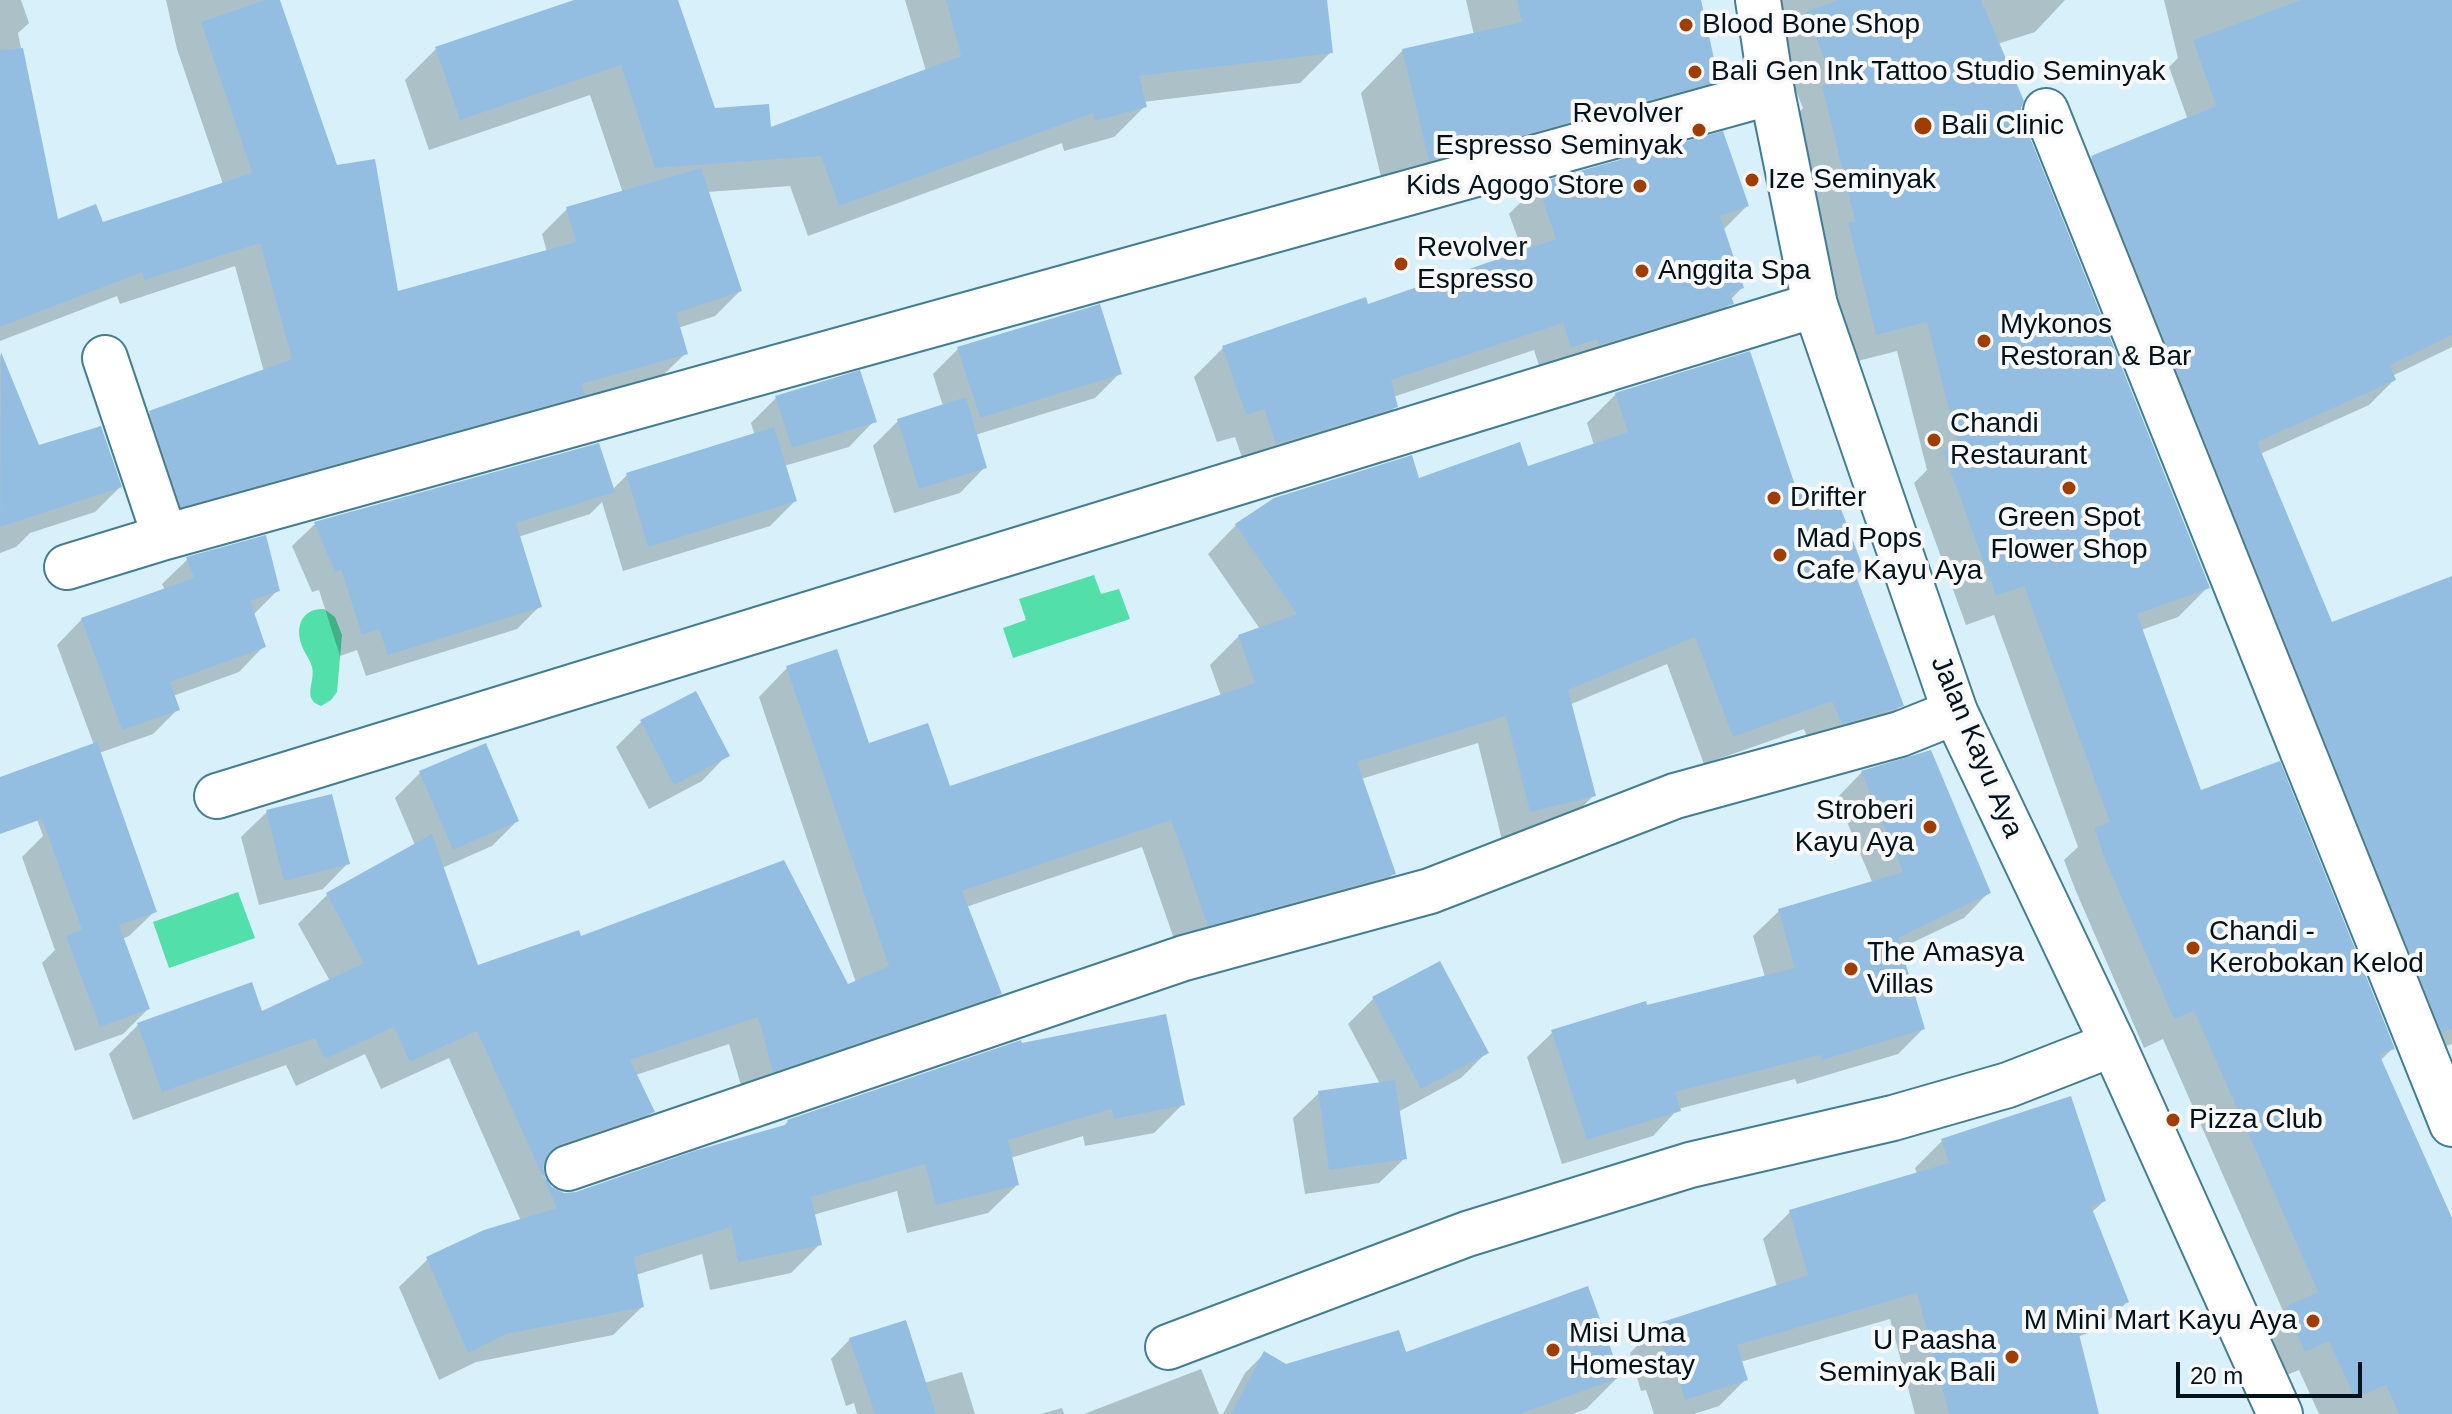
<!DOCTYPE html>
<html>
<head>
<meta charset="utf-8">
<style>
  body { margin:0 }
  #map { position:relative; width:2452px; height:1414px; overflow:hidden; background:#d8f0f9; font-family:Helvetica,sans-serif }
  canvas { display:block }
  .scale { position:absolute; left:2176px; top:1362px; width:186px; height:36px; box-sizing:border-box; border:4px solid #00131c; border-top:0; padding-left:10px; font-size:24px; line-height:28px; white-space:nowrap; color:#00131c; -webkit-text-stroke:6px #f8f8f8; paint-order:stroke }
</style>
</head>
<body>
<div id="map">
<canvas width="2452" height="1414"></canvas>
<div class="scale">20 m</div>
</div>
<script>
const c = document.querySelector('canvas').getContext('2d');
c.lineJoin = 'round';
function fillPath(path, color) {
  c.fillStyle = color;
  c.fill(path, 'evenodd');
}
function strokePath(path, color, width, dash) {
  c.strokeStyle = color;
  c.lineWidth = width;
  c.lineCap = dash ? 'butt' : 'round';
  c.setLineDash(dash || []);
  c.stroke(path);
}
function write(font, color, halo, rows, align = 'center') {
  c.font = font + ' Helvetica,sans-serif';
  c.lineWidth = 8;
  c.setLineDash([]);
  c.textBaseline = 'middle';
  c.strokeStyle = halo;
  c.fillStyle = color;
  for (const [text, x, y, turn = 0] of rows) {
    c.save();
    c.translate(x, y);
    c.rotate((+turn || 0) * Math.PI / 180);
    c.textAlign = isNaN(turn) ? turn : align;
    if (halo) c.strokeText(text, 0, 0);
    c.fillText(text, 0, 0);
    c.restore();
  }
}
const water = new Path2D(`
  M 1094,575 L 1101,594 L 1119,589 L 1130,619 L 1013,658 L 1003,628 L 1026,620 L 1019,599 Z
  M 324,609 L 335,617 L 342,635 L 337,692 L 331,700 L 321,706 C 301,699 316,682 312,667 C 310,659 303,651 301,643 C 295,624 304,608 324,609 Z
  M 238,892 L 255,938 L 169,968 L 153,922 Z`);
const shadow = new Path2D(`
  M 0,0 L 21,0 L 29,23 L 18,33 L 56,222 L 101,225 L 223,184 L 177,49 L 166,0 L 278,0 L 336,168 L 396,294 L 547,252 L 542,234 L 567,209 L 623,193 L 590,95 L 429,150 L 405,80 L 436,49 L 581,0 L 676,0 L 714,110 L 770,130 L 926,71 L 905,0 L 1325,0 L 1331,52 L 1300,83 L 1143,102 L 1145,106 L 1114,137 L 1064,151 L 1062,143 L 808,236 L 790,186 L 707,192 L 740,291 L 715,316 L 678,328 L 686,353 L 660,378 L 156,530 L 125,438 L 150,413 L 264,372 L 235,266 L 120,304 L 117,296 L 0,341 Z
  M 1466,0 L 1699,0 L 1716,80 L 1674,123 L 1387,202 L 1361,93 L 1403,50 L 1474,35 Z
  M 1765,0 L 2065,0 L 2035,32 L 1997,44 L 2019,108 L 2021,121 L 2208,587 L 2178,617 L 2141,630 L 2199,792 L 2393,1048 L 2380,1061 L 2452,1227 L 2452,1414 L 2319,1414 L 2299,1370 L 2274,1380 L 2256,1339 L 2283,1311 L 2163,1039 L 2144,1048 L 2075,889 L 2064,860 L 2078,847 L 1994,615 L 1966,625 L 1914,483 L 1927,470 L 1897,351 L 1846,364 L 1793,118 L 1803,108 L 1775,40 Z
  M 2164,0 L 2452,0 L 2452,347 L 2392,376 L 2394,380 L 2369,405 L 2260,454 L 2331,624 L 2452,579 L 2452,1044 L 2417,1056 L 2067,183 L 2092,158 L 2188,120 L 2169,67 L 2178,58 Z
  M 1538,185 L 1747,206 L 1723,230 L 1742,288 L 1730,300 L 1731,303 L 1702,332 L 1542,375 L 1534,350 L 1393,397 L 1396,406 L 1367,435 L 1247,472 L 1235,437 L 1217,442 L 1194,377 L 1223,348 L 1367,306 L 1523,252 L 1509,214 Z
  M 958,349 L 1120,373 L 1095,398 L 975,435 L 985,467 L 960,493 L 894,513 L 873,446 L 898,421 L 943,406 L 933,374 Z
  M 0,354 L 38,447 L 120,487 L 95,512 L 30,533 L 16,547 L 0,553 Z
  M 1616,394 L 1796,497 L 1862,569 L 1855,577 L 1901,705 L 1873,734 L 1813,752 L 1804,729 L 1704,764 L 1667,664 L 1569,705 L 1594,795 L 1565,824 L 1502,840 L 1478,743 L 1361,779 L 1393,874 L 1365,903 L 1179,953 L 1142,847 L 966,907 L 1000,993 L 971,1022 L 745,1099 L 729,1044 L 636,1075 L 652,1112 L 624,1140 L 542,1168 L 542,1176 L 550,1188 L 562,1194 L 576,1194 L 782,1128 L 788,1121 L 1183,1104 L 1154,1133 L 1085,1146 L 1083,1136 L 1010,1158 L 1017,1185 L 988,1213 L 907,1233 L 897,1191 L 813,1215 L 820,1244 L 791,1273 L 710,1290 L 702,1254 L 636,1275 L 642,1307 L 613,1335 L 476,1362 L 439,1380 L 399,1287 L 428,1259 L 521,1221 L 449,1058 L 381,1089 L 365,1054 L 296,1086 L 286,1065 L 133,1120 L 109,1054 L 138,1025 L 251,985 L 261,1013 L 330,981 L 298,924 L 327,895 L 415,845 L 395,798 L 420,773 L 517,821 L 492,846 L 442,868 L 477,968 L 580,939 L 847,986 L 856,983 L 759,697 L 787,668 L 868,746 L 948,788 L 1221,696 L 1210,665 L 1239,636 L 1260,629 L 1208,554 L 1236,525 L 1417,481 L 1527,468 L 1594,445 L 1587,423 Z
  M 776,398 L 874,421 L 849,447 L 784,466 L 795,501 L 770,526 L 623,571 L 602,502 L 590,514 L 518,537 L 539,607 L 517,629 L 366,676 L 357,650 L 340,656 L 319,590 L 312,592 L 292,546 L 315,524 L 598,445 L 612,490 L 627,475 L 755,436 L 751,423 Z
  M 188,559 L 278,590 L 253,615 L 264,646 L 239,672 L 173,696 L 178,709 L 153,734 L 99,753 L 155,911 L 129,936 L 122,939 L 148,1009 L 123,1034 L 75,1051 L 42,963 L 55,950 L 22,857 L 43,836 L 25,786 L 94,745 L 57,645 L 82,619 L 165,590 L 162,584 Z
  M 642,721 L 727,755 L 702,781 L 649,809 L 616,747 Z
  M 1862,772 L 1989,892 L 1964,918 L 1899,949 L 1923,1029 L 1898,1054 L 1797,1084 L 1795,1079 L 1678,1109 L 1653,1136 L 1562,1164 L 1527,1057 L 1553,1032 L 1765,977 L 1753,936 L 1779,911 L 1873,884 L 1837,798 Z
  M 267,812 L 348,863 L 323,889 L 259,905 L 241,837 Z
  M 1373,999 L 1486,1053 L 1461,1078 L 1398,1112 L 1405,1158 L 1379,1183 L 1305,1194 L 1293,1118 L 1319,1093 L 1380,1084 L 1348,1024 Z
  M 1942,1141 L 2104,1201 L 2091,1213 L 2127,1302 L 2100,1329 L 2077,1337 L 2097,1414 L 1915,1414 L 1890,1319 L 1740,1362 L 1746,1379 L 1719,1406 L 1694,1414 L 1654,1414 L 1646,1390 L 1641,1391 L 1630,1353 L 1657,1326 L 1777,1287 L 1763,1239 L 1790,1212 L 1917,1174 L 1915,1168 Z
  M 850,1339 L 924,1383 L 962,1372 L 975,1414 L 857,1414 L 854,1403 L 846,1406 L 831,1359 Z
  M 1264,1354 L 1304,1376 L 1405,1355 L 1619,1376 L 1586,1409 L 1573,1414 L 1223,1414 L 1245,1373 Z
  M 1201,1369 L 1219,1414 L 1084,1414 Z
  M 1062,1408 L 1064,1414 L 1041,1414 Z`);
const building = new Path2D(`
  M 265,0 L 280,0 L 337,165 L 375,159 L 398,291 L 576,242 L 566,207 L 701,168 L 742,291 L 676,313 L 688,354 L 581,384 L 585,395 L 181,507 L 149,411 L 292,359 L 260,243 L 145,280 L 142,272 L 0,327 L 0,50 L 23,48 L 58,219 L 96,204 L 103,222 L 252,173 L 201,22 Z
  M 574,0 L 678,0 L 715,108 L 769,104 L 771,127 L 961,56 L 946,0 L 1327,0 L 1333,53 L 1139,76 L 1147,107 L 1095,121 L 1093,113 L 839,206 L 821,156 L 655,168 L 621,65 L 460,120 L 435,47 Z
  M 1517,0 L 1701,0 L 1719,81 L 1429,161 L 1402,49 L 1522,22 Z
  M 1838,0 L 1981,0 L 2024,101 L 2021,108 L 2023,120 L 2210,588 L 2137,614 L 2201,790 L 2280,761 L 2395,1049 L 2379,1054 L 2452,1218 L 2452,1414 L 2399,1414 L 2386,1385 L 2355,1398 L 2329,1341 L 2305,1352 L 2285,1307 L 2318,1292 L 2194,1011 L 2174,1019 L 2105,859 L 2094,828 L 2110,822 L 2024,586 L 1996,596 L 1943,451 L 1958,445 L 1927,322 L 1876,335 L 1848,223 L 1855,221 L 1822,86 L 1834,83 L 1806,12 Z
  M 2301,0 L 2452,0 L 2452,335 L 2390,365 L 2396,380 L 2257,442 L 2332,622 L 2452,576 L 2452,1029 L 2442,1033 L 2091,156 L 2216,106 L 2193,40 Z
  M 1723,131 L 1749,206 L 1720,216 L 1744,288 L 1730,293 L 1734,304 L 1599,345 L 1597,339 L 1571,348 L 1563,323 L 1391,380 L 1398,407 L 1276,444 L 1264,409 L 1246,415 L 1222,346 L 1366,297 L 1368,304 L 1556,239 L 1537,183 Z
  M 1100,304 L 1122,374 L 980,418 L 957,347 Z
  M 1750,351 L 1798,494 L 1831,482 L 1864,570 L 1855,573 L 1904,706 L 1842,724 L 1832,701 L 1733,737 L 1695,637 L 1568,690 L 1596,796 L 1530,812 L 1506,716 L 1357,762 L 1396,874 L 1208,926 L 1171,820 L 962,891 L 1002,994 L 773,1072 L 758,1017 L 630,1060 L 655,1112 L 560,1144 L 549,1152 L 543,1164 L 545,1177 L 552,1187 L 564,1193 L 576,1192 L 694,1151 L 788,1124 L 787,1120 L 1021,1040 L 1022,1043 L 1166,1014 L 1185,1105 L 1114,1119 L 1111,1109 L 1008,1140 L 1019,1185 L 936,1205 L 925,1164 L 811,1197 L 822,1245 L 738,1262 L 731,1227 L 634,1257 L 644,1307 L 506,1334 L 468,1353 L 426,1257 L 484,1230 L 557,1208 L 477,1031 L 410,1062 L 394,1027 L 325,1059 L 315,1038 L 162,1092 L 137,1023 L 252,982 L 262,1011 L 364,963 L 326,893 L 432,834 L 478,965 L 579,930 L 581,936 L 784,860 L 848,984 L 889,966 L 786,666 L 837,649 L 869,743 L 928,723 L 950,786 L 1255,683 L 1238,635 L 1297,614 L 1235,524 L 1274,498 L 1412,455 L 1419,478 L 1520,442 L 1528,466 L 1628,432 L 1615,393 Z
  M 1,352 L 39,445 L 101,426 L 122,487 L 0,527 Z
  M 860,370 L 877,422 L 792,448 L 775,396 Z
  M 966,397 L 987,468 L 919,489 L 897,419 Z
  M 774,427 L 797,501 L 648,547 L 626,473 Z
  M 599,443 L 615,492 L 516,523 L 542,607 L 388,655 L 379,629 L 362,635 L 341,569 L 335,572 L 314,522 Z
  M 266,535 L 280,591 L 250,601 L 266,647 L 170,682 L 180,710 L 122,730 L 81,618 L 194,578 L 186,557 Z
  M 696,691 L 730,756 L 674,785 L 640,720 Z
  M 97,742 L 157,912 L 119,925 L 150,1009 L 100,1027 L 66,936 L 82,930 L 42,819 L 0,834 L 0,777 Z
  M 486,743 L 519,821 L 453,850 L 419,771 Z
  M 1931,750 L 1991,893 L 1898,938 L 1925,1029 L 1822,1060 L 1820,1055 L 1675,1092 L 1681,1111 L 1587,1140 L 1551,1030 L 1646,1001 L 1647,1005 L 1795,968 L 1778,909 L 1903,872 L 1861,771 Z
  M 332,794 L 350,864 L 284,881 L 266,810 Z
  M 1440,961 L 1489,1053 L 1421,1089 L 1372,997 Z
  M 1395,1080 L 1407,1159 L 1329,1170 L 1318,1091 Z
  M 2071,1096 L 2106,1201 L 2091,1206 L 2129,1302 L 2076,1322 L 2099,1414 L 1949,1414 L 1917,1293 L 1737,1345 L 1748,1380 L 1685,1400 L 1673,1364 L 1668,1365 L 1656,1324 L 1808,1275 L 1789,1210 L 1949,1163 L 1941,1139 Z
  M 1588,1286 L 1621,1377 L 1520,1414 L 1231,1414 L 1264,1351 L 1286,1364 L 1399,1330 L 1406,1352 Z
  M 906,1320 L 936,1414 L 875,1414 L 849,1338 Z`);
const street = new Path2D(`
  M 2046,111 L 2452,1124
  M 105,358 L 165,537
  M 67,567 L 165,537 L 1772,92
  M 217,796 L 1815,305
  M 568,1168 L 1184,958 L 1430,891 L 1675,796 L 1900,734 L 1955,712
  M 1168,1347 L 1467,1234 L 1690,1165 L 1893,1118 L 2008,1085 L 2113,1044`);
const secondary = new Path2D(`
  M 1758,0 L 1772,92 L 1815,305 L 1955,712 L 2113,1044 L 2280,1414`);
const markers = [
  [1686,25,8,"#a03d00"],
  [1695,72,8,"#a03d00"],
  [1923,126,10,"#a03d00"],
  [1699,130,8,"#a03d00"],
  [1752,180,8,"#a03d00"],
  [1640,186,8,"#a03d00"],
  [1401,264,8,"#a03d00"],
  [1642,271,8,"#a03d00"],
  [1984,341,8,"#a03d00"],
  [1934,440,8,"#a03d00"],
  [2069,488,8,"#a03d00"],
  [1774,498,8,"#a03d00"],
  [1780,555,8,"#a03d00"],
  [1930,827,8,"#a03d00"],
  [2193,948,8,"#a03d00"],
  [1851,969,8,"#a03d00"],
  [2173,1120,8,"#a03d00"],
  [2313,1321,8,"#a03d00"],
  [1553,1350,8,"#a03d00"],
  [2012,1357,8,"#a03d00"]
];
const poiNames = [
  ["Blood Bone Shop",1702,25],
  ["Bali Gen Ink Tattoo Studio Seminyak",1711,72],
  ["Revolver",1683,114,"right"],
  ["Espresso Seminyak",1683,146,"right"],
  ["Bali Clinic",1941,126],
  ["Ize Seminyak",1768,180],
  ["Kids Agogo Store",1624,186,"right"],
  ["Revolver",1417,248],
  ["Espresso",1417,280],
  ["Anggita Spa",1658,271],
  ["Mykonos",2000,325],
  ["Restoran & Bar",2000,357],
  ["Chandi",1950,424],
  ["Restaurant",1950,456],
  ["Drifter",1790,498],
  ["Green Spot",2069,518,"center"],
  ["Flower Shop",2069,550,"center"],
  ["Mad Pops",1796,539],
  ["Cafe Kayu Aya",1796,571],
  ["Stroberi",1914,811,"right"],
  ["Kayu Aya",1914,843,"right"],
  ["Chandi -",2209,932],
  ["Kerobokan Kelod",2209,964],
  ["The Amasya",1867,953],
  ["Villas",1867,985],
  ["Pizza Club",2189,1120],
  ["M Mini Mart Kayu Aya",2297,1321,"right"],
  ["Misi Uma",1569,1334],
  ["Homestay",1569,1366],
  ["U Paasha",1996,1341,"right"],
  ["Seminyak Bali",1996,1373,"right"]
];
const streetNames = [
  ["Jalan Kayu Aya",1976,747,67]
];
fillPath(water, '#52dfa9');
fillPath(shadow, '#0003');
fillPath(building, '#93bee2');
strokePath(street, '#437d92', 48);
strokePath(secondary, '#437d92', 48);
strokePath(street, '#fff', 44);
strokePath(secondary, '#fff', 44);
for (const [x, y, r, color] of markers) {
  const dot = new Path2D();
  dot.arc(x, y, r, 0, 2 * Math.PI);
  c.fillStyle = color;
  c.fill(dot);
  strokePath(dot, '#f8f8f8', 3);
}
write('28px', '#00131c', '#f8f8f8', poiNames, 'left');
write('28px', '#00131c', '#f8f8f8', streetNames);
</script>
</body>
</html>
